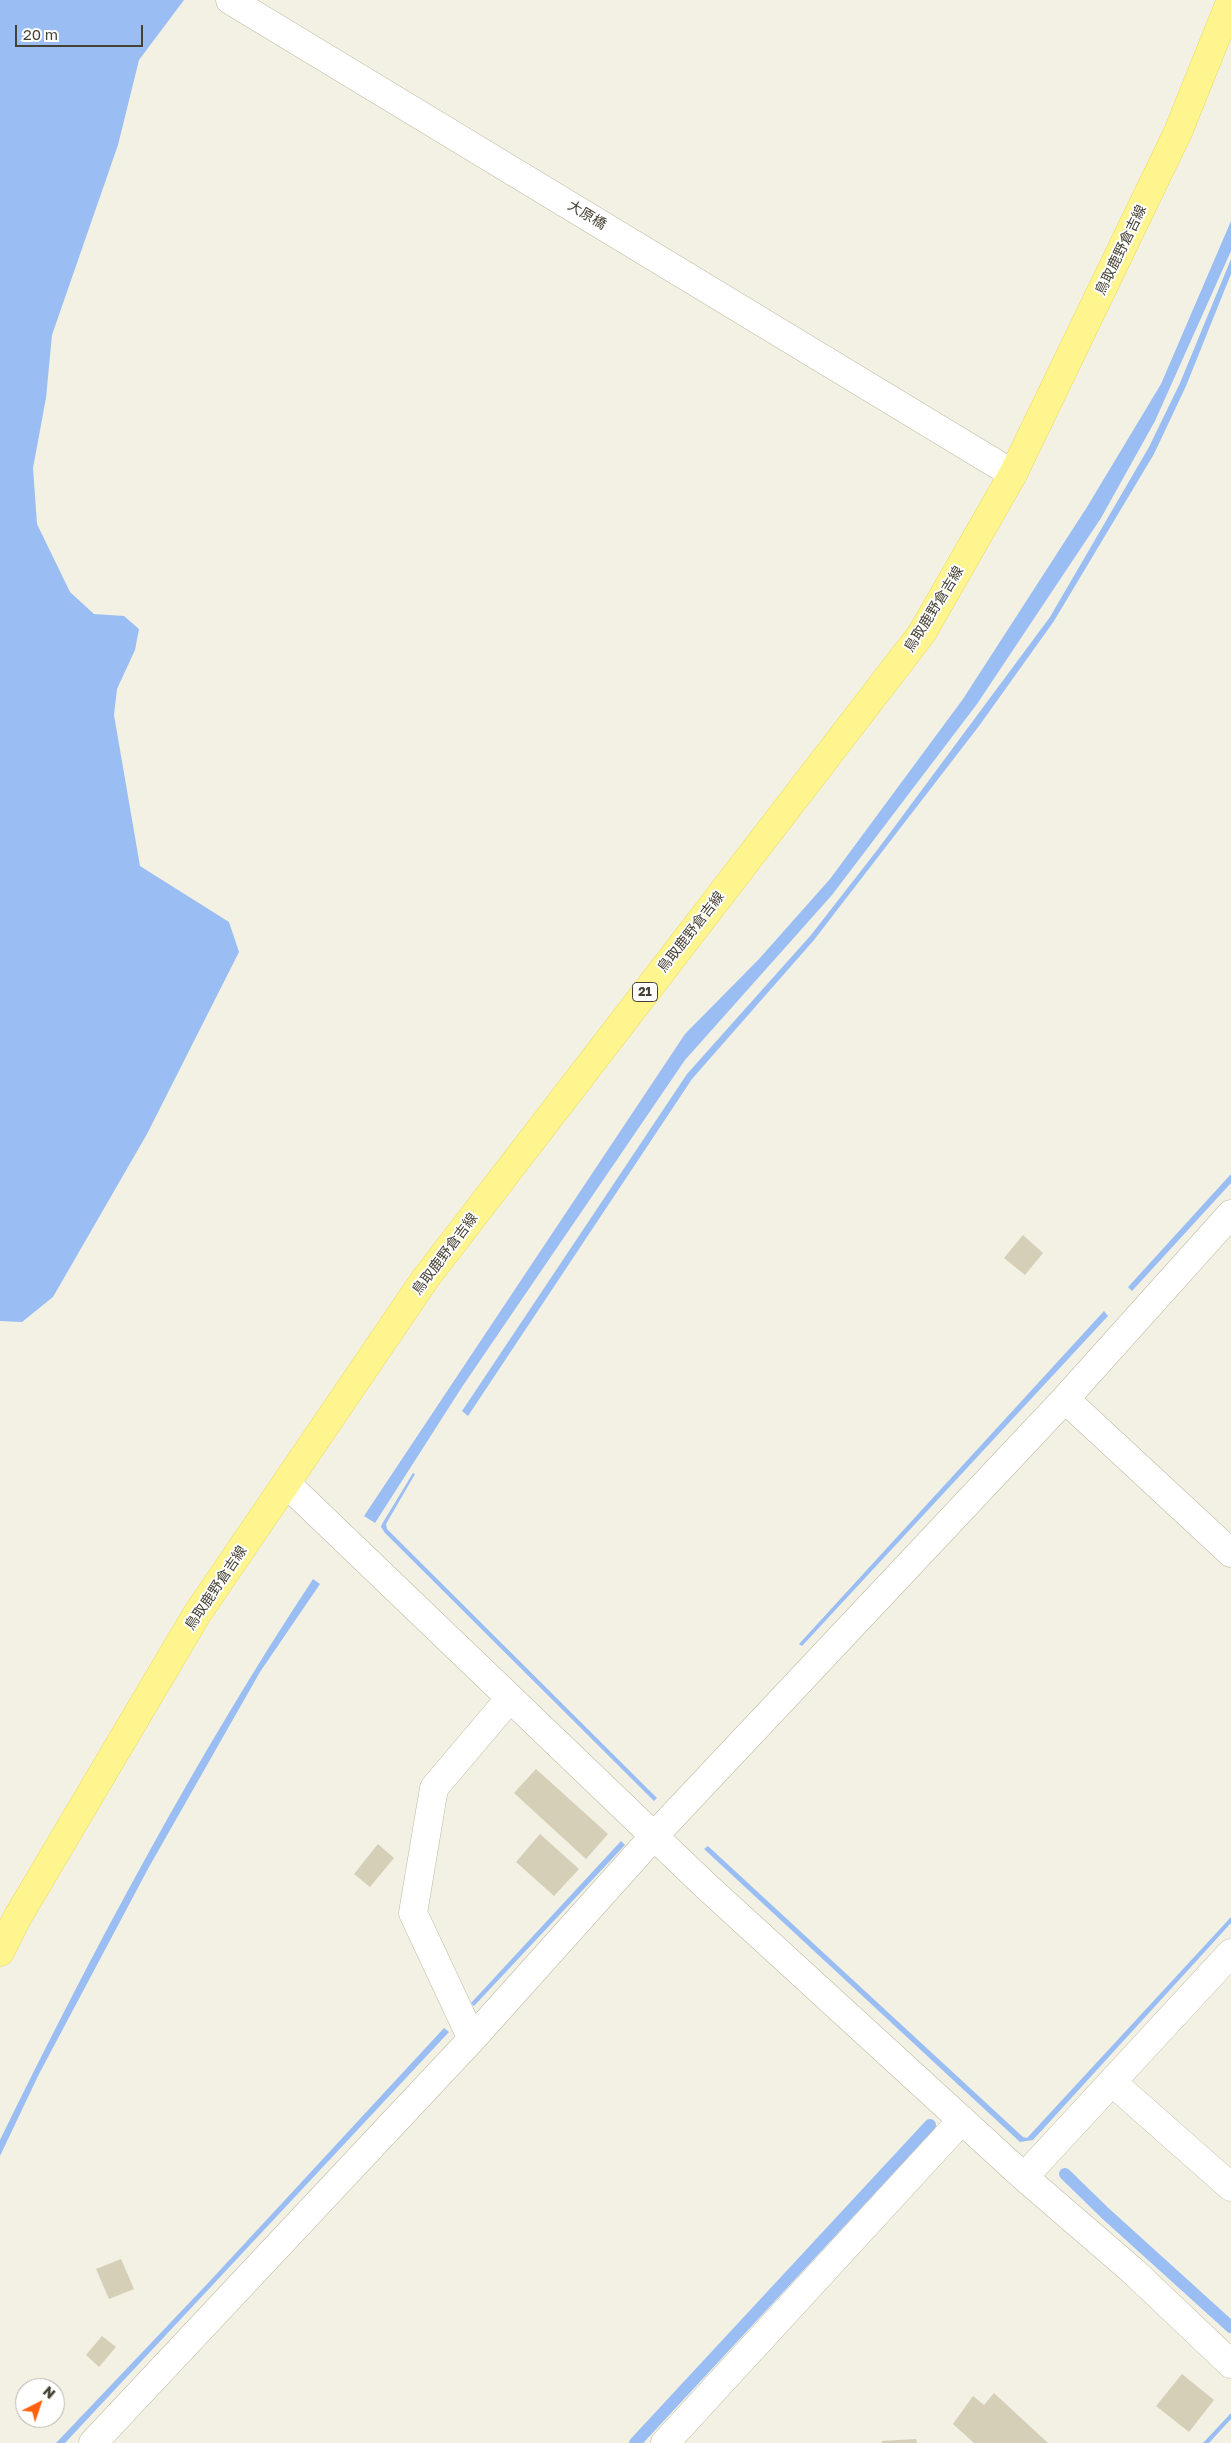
<!DOCTYPE html>
<html>
<head>
<meta charset="utf-8">
<style>
  body { margin:0 }
  #map { position:relative; width:1231px; height:2443px; overflow:hidden; background:#f3f1e3; font-family:"Golos Text",sans-serif }
  canvas { display:block }
  .north { position:absolute; left:15px; top:2378px; width:50px; height:50px; box-sizing:border-box; background:#fff; border:1px solid #b5b3ad; border-radius:50%; rotate:41deg; font-size:14px; font-weight:700; line-height:20px; text-align:center; color:#454133 }
  .north::after { content:''; display:block; margin:auto; width:18px; height:22px; background:#ff600d; clip-path:polygon(50% 0,100% 100%,50% 72%,0 100%) }
  .scale { position:absolute; left:15px; top:25px; width:128px; height:22px; box-sizing:border-box; border:2px solid #454133; border-top:0; padding-left:6px; font-size:15px; line-height:18px; white-space:nowrap; color:#454133; -webkit-text-stroke:4px #fff; paint-order:stroke }
</style>
</head>
<body>
<div id="map">
<canvas width="1231" height="2443"></canvas>
<div class="north">N</div>
<div class="scale">20 m</div>
</div>
<script>
const c = document.querySelector('canvas').getContext('2d');
c.lineJoin = 'round';
function fillPath(path, color) {
  c.fillStyle = color;
  c.fill(path, 'evenodd');
}
function strokePath(path, color, width, dash) {
  c.strokeStyle = color;
  c.lineWidth = width;
  c.lineCap = dash ? 'butt' : 'round';
  c.setLineDash(dash || []);
  c.stroke(path);
}
function write(font, color, halo, rows, align = 'center') {
  c.font = font + ' "Golos Text","Noto Sans JP",sans-serif';
  c.lineWidth = 4;
  c.setLineDash([]);
  c.textBaseline = 'middle';
  c.strokeStyle = halo;
  c.fillStyle = color;
  for (const [text, x, y, turn = 0] of rows) {
    c.save();
    c.translate(x, y);
    c.rotate((+turn || 0) * Math.PI / 180);
    c.textAlign = isNaN(turn) ? turn : align;
    if (halo) c.strokeText(text, 0, 0);
    c.fillText(text, 0, 0);
    c.restore();
  }
}
const water = new Path2D(`
  M 0,0 L 184,0 L 139,60 L 118,145 L 52,335 L 46,398 L 33,468 L 37,524 L 70,592 L 94,614 L 124,616 L 139,629 L 135,650 L 117,689 L 114,715 L 140,866 L 229,922 L 239,952 L 147,1134 L 53,1297 L 22,1322 L 0,1321 Z
  M 1231,221 L 1231,251 L 1155,421 L 1101,518 L 977,704 L 832,895 L 685,1060 L 462,1387 L 375,1523 L 364,1516 L 685,1034 L 759,959 L 830,879 L 963,699 L 1087,507 L 1161,384 Z
  M 1231,259 L 1231,274 L 1186,386 L 1154,454 L 1054,621 L 979,726 L 814,940 L 692,1079 L 468,1416 L 462,1411 L 687,1074 L 811,935 L 878,849 L 1050,617 L 1149,447 L 1180,383 Z
  M 1231,1174 L 1231,1183 L 1132,1291 L 1128,1287 Z
  M 1104,1311 L 1108,1316 L 802,1646 L 799,1644 Z
  M 413,1473 L 415,1474 L 386,1524 L 387,1529 L 657,1798 L 654,1801 L 385,1533 L 381,1527 L 382,1524 Z
  M 313,1579 L 320,1584 L 260,1672 L 149,1867 L 39,2074 L 0,2156 L 0,2140 C 94,1948 195,1758 313,1579 Z
  M 621,1841 L 625,1845 L 474,2006 L 471,2003 Z
  M 708,1846 L 1023,2137 L 1027,2138 L 1231,1917 L 1231,1923 L 1033,2140 L 1020,2142 L 704,1849 Z
  M 444,2028 L 449,2032 L 65,2443 L 56,2443 L 209,2282 Z
  M 1231,2413 L 1231,2419 L 1209,2443 L 1203,2443 Z`);
const stream = new Path2D(`
  M 1065,2174 L 1105,2213 L 1231,2327
  M 635,2443 L 930,2125`);
const building = new Path2D(`
  M 1023,1235 L 1043,1253 L 1025,1275 L 1004,1258 Z
  M 536,1769 L 608,1834 L 586,1859 L 514,1793 Z
  M 540,1834 L 579,1869 L 554,1896 L 516,1862 Z
  M 378,1844 L 394,1858 L 370,1887 L 354,1874 Z
  M 121,2259 L 134,2289 L 109,2299 L 96,2269 Z
  M 102,2336 L 116,2347 L 99,2367 L 86,2355 Z
  M 1182,2374 L 1214,2400 L 1189,2432 L 1156,2406 Z
  M 994,2393 L 1048,2443 L 974,2443 L 953,2424 L 973,2396 L 984,2405 Z
  M 916,2439 L 917,2443 L 882,2443 L 882,2441 Z`);
const minor = new Path2D(`
  M 230,0 L 1013,474
  M 1065,1399 L 1231,1553
  M 287,1484 L 705,1885 L 1024,2177 L 1133,2271 L 1231,2364
  M 472,2039 L 413,1913 L 434,1788 L 510,1698
  M 1112,2082 L 1231,2187
  M 1024,2177 L 1231,1953
  M 93,2443 L 472,2039 L 654,1836 L 1065,1399 L 1231,1214
  M 665,2443 L 962,2120`);
const major = new Path2D(`
  M 0,1952 L 17,1918 L 197,1614 L 425,1279 L 922,633 L 1013,474 L 1178,132 L 1231,0`);
const shields = [
  [645,992,25]
];
const shieldNames = [
  ["21",645,992]
];
const streetNames = [
  ["大原橋",587,215,31],
  ["鳥取鹿野倉吉線",1121,250,-64],
  ["鳥取鹿野倉吉線",934,609,-58],
  ["鳥取鹿野倉吉線",691,932,-52],
  ["鳥取鹿野倉吉線",445,1254,-53],
  ["鳥取鹿野倉吉線",216,1588,-56]
];
fillPath(water, '#9abef4');
strokePath(stream, '#9abef4', 12);
fillPath(building, '#d5cfb7');
strokePath(minor, '#bebba5', 29);
strokePath(major, '#eadb59', 29);
strokePath(minor, '#fff', 28);
strokePath(major, '#fff58f', 28);
for (const [x, y, w] of shields) {
  const box = new Path2D();
  box.roundRect(x - w / 2, y - 9.5, w, 19, 4);
  c.fillStyle = '#fff';
  c.fill(box);
  strokePath(box, '#454133', 1);
}
write('bold 12px', '#454133', null, shieldNames);
write('14px', '#454133', '#fff', streetNames);
</script>
</body>
</html>
